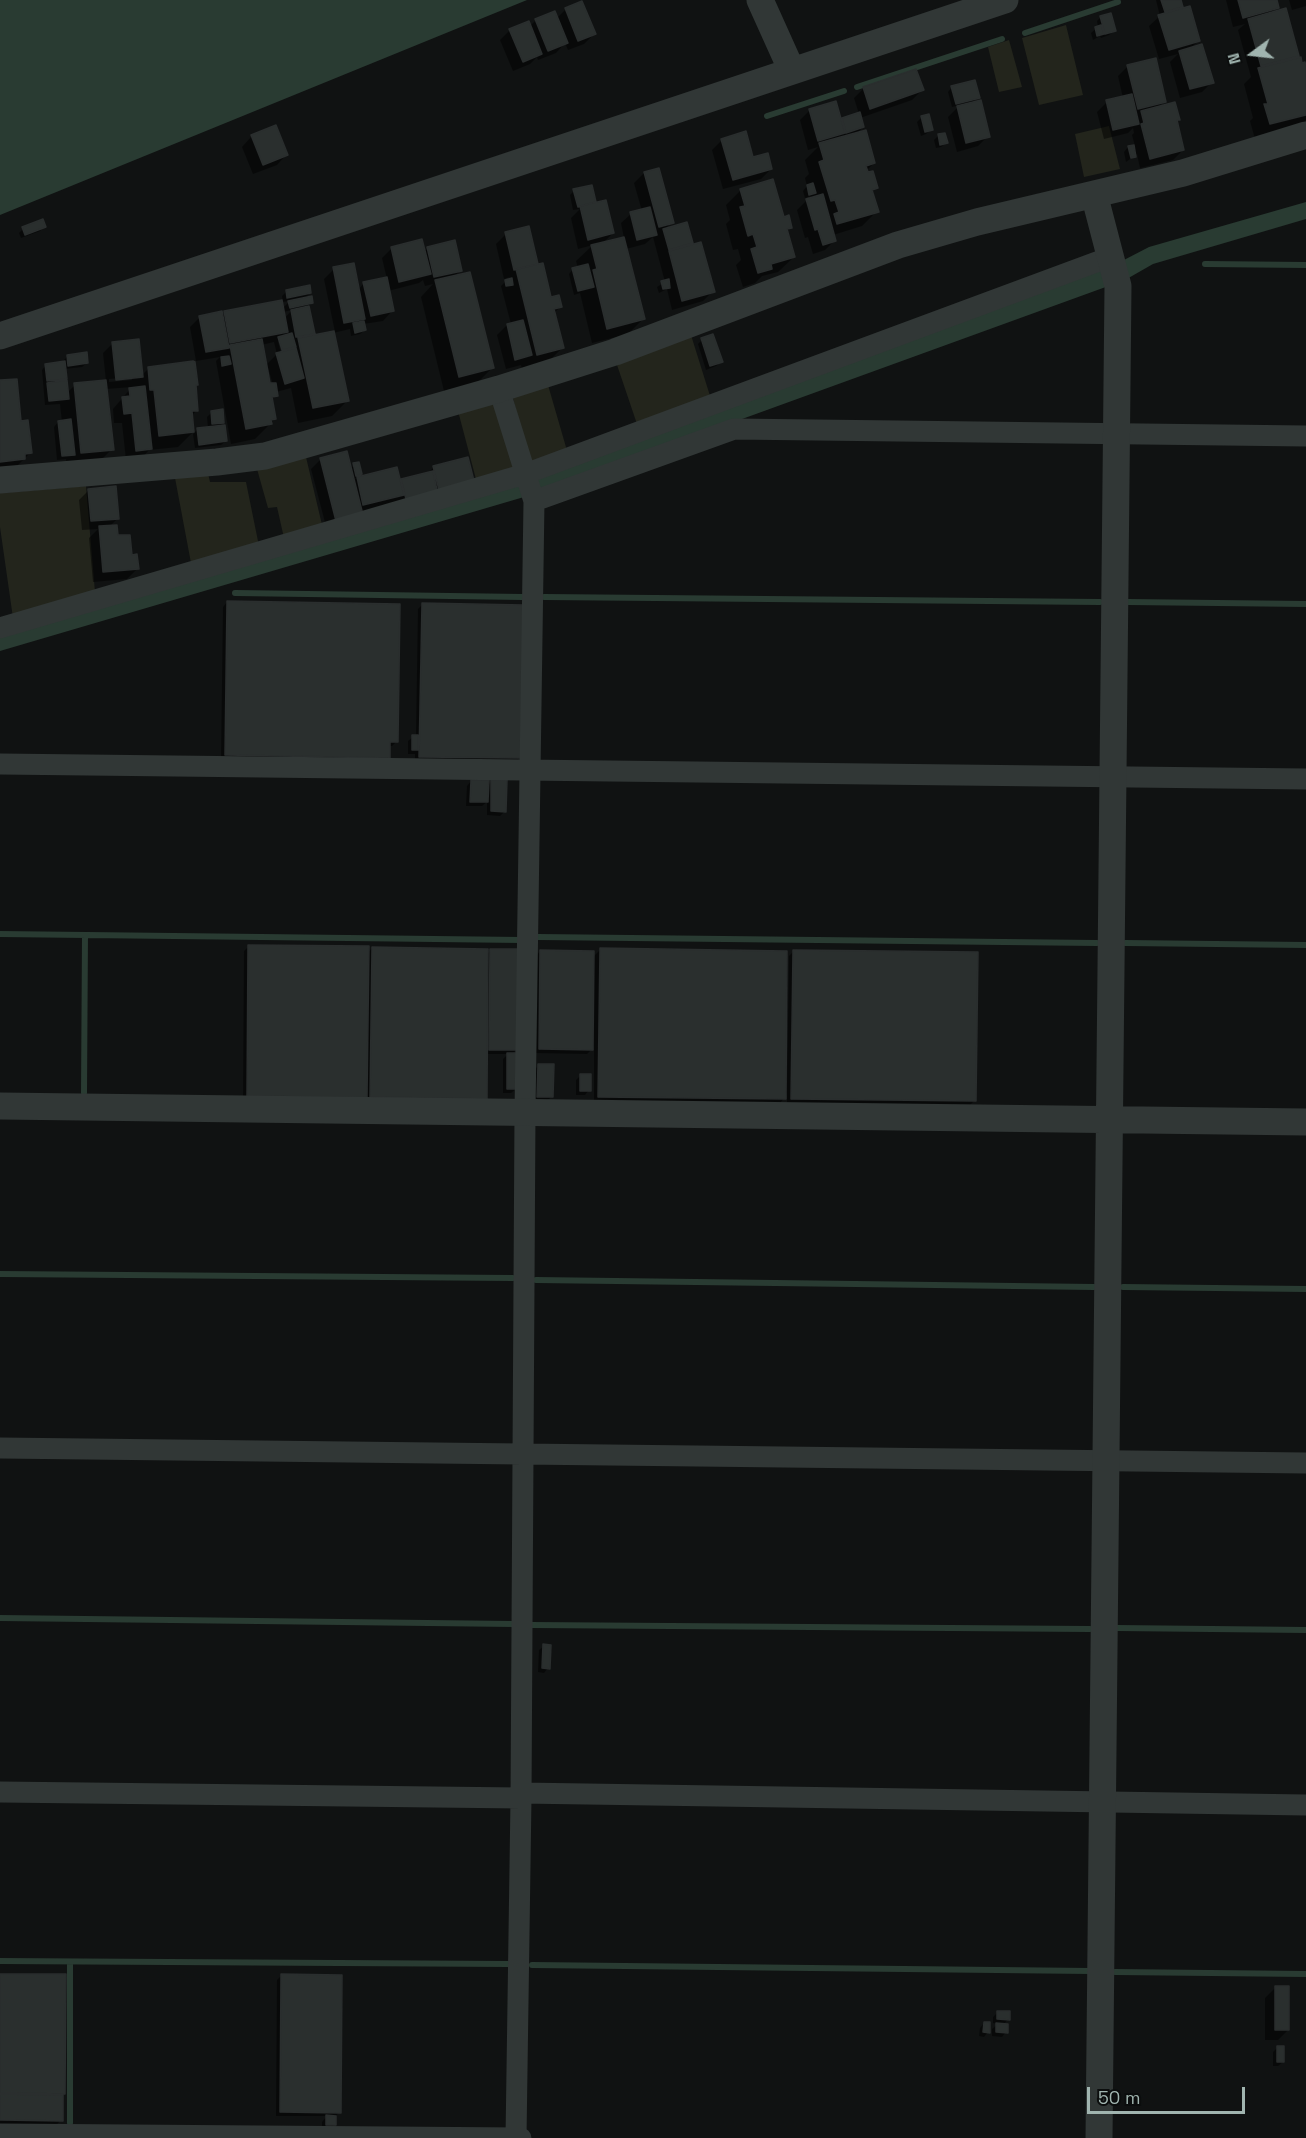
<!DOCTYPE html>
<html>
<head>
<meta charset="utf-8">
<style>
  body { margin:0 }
  #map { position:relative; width:1306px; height:2138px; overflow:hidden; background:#101212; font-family:"Space Grotesk",sans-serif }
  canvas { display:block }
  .north { position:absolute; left:1222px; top:24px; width:60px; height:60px; -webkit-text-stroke:4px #0b0d0d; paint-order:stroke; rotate:255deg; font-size:16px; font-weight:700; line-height:24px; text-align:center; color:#a0b4af }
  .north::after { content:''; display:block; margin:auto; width:21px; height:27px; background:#a0b4af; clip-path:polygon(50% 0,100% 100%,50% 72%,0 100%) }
  .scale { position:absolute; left:1087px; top:2087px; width:158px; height:27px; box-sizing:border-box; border:3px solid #a0b4af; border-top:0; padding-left:8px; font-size:18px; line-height:21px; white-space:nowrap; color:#a0b4af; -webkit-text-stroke:4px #0b0d0d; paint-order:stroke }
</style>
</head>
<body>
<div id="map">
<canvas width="1306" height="2138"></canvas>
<div class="north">N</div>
<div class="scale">50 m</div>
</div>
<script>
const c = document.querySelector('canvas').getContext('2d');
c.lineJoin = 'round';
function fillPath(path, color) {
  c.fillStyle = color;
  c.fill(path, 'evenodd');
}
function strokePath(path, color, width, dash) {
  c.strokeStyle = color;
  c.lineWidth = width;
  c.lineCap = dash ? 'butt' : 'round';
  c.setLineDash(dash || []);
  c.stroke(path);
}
const green = new Path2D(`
  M 1066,25 L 1083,95 L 1039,105 L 1022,38 Z
  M 1009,40 L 1022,87 L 999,92 L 988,47 Z
  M 1109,126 L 1120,169 L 1084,177 L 1075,134 Z
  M 691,335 L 711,399 L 638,427 L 616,362 Z
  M 548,385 L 568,454 L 530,468 L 512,394 Z
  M 491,402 L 498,407 L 517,473 L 477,483 L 458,411 Z
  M 306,457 L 323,529 L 284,538 L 277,507 L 268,508 L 257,469 Z
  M 208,473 L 210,482 L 246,482 L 259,546 L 191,563 L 175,478 Z
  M 86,486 L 95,592 L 13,618 L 0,527 L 0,493 Z`);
const water = new Path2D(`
  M 0,0 L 527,0 L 0,215 Z
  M 1306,202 L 1306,219 L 1153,264 L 1125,280 L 541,492 L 0,651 L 0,637 L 535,479 L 1122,261 L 1149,247 Z`);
const shadow = new Path2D(`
  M 1156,0 L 1179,0 L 1181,6 L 1176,11 L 1198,41 L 1190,49 L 1212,82 L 1202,92 L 1180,98 L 1170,62 L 1178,54 L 1159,59 L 1149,26 L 1160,16 Z
  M 1226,0 L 1275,0 L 1277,7 L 1271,14 L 1297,55 L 1292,60 L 1306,72 L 1306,120 L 1299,127 L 1255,139 L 1250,121 L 1253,118 L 1244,84 L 1251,77 L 1238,30 L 1245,24 L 1233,27 Z
  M 1289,0 L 1306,0 L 1306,6 L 1292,10 Z
  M 566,9 L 594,34 L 584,44 L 568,50 L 565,43 L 556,53 L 538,60 L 537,57 L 530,64 L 513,71 L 500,40 L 510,30 L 529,27 L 536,20 L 556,19 Z
  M 1101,17 L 1114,31 L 1109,35 L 1101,38 L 1100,36 L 1093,40 L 1091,33 L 1098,27 L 1097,21 Z
  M 1128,66 L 1165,101 L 1157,108 L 1178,119 L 1176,122 L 1183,150 L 1173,160 L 1140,168 L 1137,154 L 1126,162 L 1124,152 L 1128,147 L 1135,146 L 1132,135 L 1134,133 L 1133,128 L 1128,133 L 1104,139 L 1097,112 L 1107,102 L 1123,98 L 1118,76 Z
  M 952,87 L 978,97 L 972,103 L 988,136 L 978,146 L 957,152 L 948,117 L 960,105 L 952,107 L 948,92 Z
  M 864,88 L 922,90 L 912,100 L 860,118 L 863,127 L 855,135 L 874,163 L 866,171 L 876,187 L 872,192 L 877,211 L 862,226 L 833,235 L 835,240 L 825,250 L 813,254 L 808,237 L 805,238 L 797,210 L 811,196 L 805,198 L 803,191 L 807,186 L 805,178 L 809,174 L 805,160 L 818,147 L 808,150 L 800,120 L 810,110 L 840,121 L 859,114 L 854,98 Z
  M 922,117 L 931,129 L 926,134 L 921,136 L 917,122 Z
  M 275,127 L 286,155 L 277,165 L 253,174 L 242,147 L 251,137 Z
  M 938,136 L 946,143 L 941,147 L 936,148 L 934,140 Z
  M 722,140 L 771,169 L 761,179 L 723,189 L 712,150 Z
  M 644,173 L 672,222 L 664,230 L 686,224 L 692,246 L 713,291 L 703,301 L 672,310 L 667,289 L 659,293 L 657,287 L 665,282 L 653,237 L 645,244 L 626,249 L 643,319 L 628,334 L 592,343 L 580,293 L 574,295 L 569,274 L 573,269 L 578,268 L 576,261 L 593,245 L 578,249 L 571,218 L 580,209 L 573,210 L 570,195 L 574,191 L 594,201 L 591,205 L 613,233 L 602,244 L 624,238 L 621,223 L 631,214 L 642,211 L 634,183 Z
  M 741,190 L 783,218 L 790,228 L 786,232 L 794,257 L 778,272 L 762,276 L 755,283 L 743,287 L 736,265 L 741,260 L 738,249 L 733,250 L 726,224 L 730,220 L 726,205 Z
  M 44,226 L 40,231 L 21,238 L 19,233 L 23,229 Z
  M 506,234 L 536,263 L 533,267 L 550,299 L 560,307 L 554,313 L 562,348 L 547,363 L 522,369 L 521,365 L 506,369 L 497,335 L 507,325 L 511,324 L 501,286 L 510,277 L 504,279 L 496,244 Z
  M 392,248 L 424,252 L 428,248 L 461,270 L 453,277 L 492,368 L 477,383 L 444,391 L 421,297 L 433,284 L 425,286 L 423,280 L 419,283 L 388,291 L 392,311 L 383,321 L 363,324 L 365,330 L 360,334 L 351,336 L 350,329 L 333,333 L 347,401 L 332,416 L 298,423 L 291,388 L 276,392 L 276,395 L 271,400 L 275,419 L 255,439 L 231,444 L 216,361 L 220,357 L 196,361 L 190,327 L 200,317 L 221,316 L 225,312 L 283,302 L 282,296 L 287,291 L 310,293 L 304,299 L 312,303 L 308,307 L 313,333 L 309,338 L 335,332 L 324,279 L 334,269 L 358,290 L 364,283 L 387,279 L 382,258 ZM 290,301 L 282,309 L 281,302 ZM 292,310 L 284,319 L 283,312 ZM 280,338 L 285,357 L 282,358 L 278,341 ZM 274,342 L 277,354 L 267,364 L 273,385 L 268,385 L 261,345 Z
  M 702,340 L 721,362 L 716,366 L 706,370 L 698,344 Z
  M 112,344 L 141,376 L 148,369 L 194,386 L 197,410 L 191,416 L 193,432 L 178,447 L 149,450 L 141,459 L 126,460 L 122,423 L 114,423 L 113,409 L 132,387 L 106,389 L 112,449 L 97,464 L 67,468 L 66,459 L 57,460 L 54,427 L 58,422 L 62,422 L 60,404 L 45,405 L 42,370 L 46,365 L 64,363 L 63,361 L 68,356 L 87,363 L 82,367 L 64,369 L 67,393 L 75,385 L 106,381 L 103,353 ZM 132,377 L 132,380 L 109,382 L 109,379 Z
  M 0,382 L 20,423 L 30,453 L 9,474 L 0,475 Z
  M 212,412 L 223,423 L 218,427 L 226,441 L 221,445 L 195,448 L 193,434 L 198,429 L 208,428 L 207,417 Z
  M 321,459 L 350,468 L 358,464 L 360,474 L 355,479 L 396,469 L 399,481 L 427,474 L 434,467 L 473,485 L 327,530 L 311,469 Z
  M 89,490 L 118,518 L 109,527 L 131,556 L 137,569 L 127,579 L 93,582 L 89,538 L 98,529 L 82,530 L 79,500 Z
  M 227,602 L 397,741 L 392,746 L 388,746 L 388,757 L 384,762 L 221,759 L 223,607 Z
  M 422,605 L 520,758 L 515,762 L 415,761 L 415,754 L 408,754 L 408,741 L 413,737 L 416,737 L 418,609 Z
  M 471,781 L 487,786 L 492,781 L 505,811 L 500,816 L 487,815 L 487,802 L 482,806 L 466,806 L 467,786 Z
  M 249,946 L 367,954 L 372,948 L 487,954 L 491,950 L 516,1050 L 512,1054 L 516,1089 L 511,1093 L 503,1093 L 503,1059 L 508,1054 L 486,1054 L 485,1098 L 243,1100 L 244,951 Z
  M 600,950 L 784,1083 L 787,1083 L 789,956 L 793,952 L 974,1101 L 970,1105 L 787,1103 L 787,1095 L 780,1103 L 594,1101 L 594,1047 L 587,1054 L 535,1053 L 536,956 L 540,951 L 593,957 Z
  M 538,1066 L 552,1096 L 542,1106 L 528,1106 L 528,1076 Z
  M 581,1075 L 589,1090 L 585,1095 L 576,1095 L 576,1080 Z
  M 544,1646 L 548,1668 L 544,1673 L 538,1672 L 539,1650 Z
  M 0,1975 L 64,2093 L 62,2096 L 61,2120 L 46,2136 L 0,2135 Z
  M 281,1976 L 340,2112 L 334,2117 L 334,2125 L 330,2129 L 322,2129 L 322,2122 L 327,2116 L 276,2116 L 277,1980 Z
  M 1275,1988 L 1288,2030 L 1278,2040 L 1265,2040 L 1265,1998 Z
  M 998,2012 L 1008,2019 L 1003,2025 L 1006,2032 L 1002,2037 L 992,2036 L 992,2029 L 998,2024 L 993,2023 L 993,2017 Z
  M 984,2023 L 988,2032 L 984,2037 L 979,2036 L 980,2028 Z
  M 1278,2047 L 1283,2062 L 1278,2066 L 1273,2066 L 1273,2052 Z`);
const stream = new Path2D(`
  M 1025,33 L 1118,2
  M 857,87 L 1002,39
  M 767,116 L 844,91
  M 1205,264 L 1306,265
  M 235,593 L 523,597
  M 544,597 L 1100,602
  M 1128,602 L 1306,604
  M 0,934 L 522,940
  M 538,937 L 1097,943
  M 1125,943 L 1306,945
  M 84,1093 L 85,935
  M 0,1274 L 513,1278
  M 536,1280 L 1094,1287
  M 1123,1287 L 1306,1289
  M 0,1618 L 514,1624
  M 531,1625 L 1090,1629
  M 1117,1628 L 1306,1630
  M 0,1961 L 508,1964
  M 70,1962 L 70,2123
  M 532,1965 L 1090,1971
  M 1115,1972 L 1306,1974`);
const building = new Path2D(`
  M 1161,0 L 1181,0 L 1183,7 L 1165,12 Z
  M 1238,0 L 1277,0 L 1279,8 L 1243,18 Z
  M 582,1 L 596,34 L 578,41 L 565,8 Z
  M 1190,6 L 1200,41 L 1169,50 L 1158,15 Z
  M 1286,8 L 1299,56 L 1261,66 L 1248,19 Z
  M 555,11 L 568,43 L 548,51 L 535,19 Z
  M 1111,13 L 1116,31 L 1105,34 L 1100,16 Z
  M 529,21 L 542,54 L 523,62 L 509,29 Z
  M 1101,25 L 1104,34 L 1097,36 L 1095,27 Z
  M 1202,44 L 1214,83 L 1190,89 L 1179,51 Z
  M 1301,57 L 1302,63 L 1305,62 L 1306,66 L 1306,115 L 1270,124 L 1264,104 L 1268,104 L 1258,68 Z
  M 1156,58 L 1166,102 L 1138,109 L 1127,65 Z
  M 916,69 L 924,90 L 870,109 L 863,87 Z
  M 975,80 L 980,98 L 956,104 L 951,86 Z
  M 1132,94 L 1139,124 L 1113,130 L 1106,100 Z
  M 981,100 L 990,137 L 966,143 L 957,106 Z
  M 836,101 L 845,133 L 818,141 L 809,109 Z
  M 1175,102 L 1180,120 L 1177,120 L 1184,150 L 1150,159 L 1141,124 L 1144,123 L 1141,111 Z
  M 860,112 L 864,127 L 846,133 L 842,118 Z
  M 929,114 L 933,130 L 925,132 L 921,116 Z
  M 276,125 L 288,155 L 263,165 L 251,135 Z
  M 866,130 L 875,163 L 866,166 L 868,172 L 873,171 L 878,188 L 872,190 L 879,212 L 837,224 L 834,214 L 839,212 L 835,200 L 831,201 L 819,162 L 824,160 L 819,143 Z
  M 746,131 L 753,157 L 768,153 L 772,169 L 733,180 L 721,139 Z
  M 945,133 L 948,143 L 940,145 L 938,134 Z
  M 1134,145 L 1136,157 L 1131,158 L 1128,146 Z
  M 659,168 L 674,223 L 659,227 L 644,172 Z
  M 773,179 L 784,217 L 789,215 L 792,228 L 787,229 L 795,257 L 771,264 L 772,269 L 758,273 L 751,249 L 757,247 L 753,234 L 748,236 L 740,207 L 745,206 L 740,189 Z
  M 813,183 L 816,193 L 809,195 L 807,185 Z
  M 592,185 L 596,202 L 578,207 L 573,189 Z
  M 823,194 L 836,241 L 823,245 L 818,229 L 815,230 L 806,199 Z
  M 606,200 L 614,233 L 588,240 L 580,206 Z
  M 650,207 L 657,235 L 637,240 L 630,212 Z
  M 43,219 L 46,227 L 25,235 L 22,227 Z
  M 687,222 L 693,243 L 669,250 L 663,229 Z
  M 529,226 L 538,264 L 514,270 L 505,232 Z
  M 624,237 L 645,319 L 607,329 L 593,270 L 597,269 L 591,245 Z
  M 422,239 L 431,274 L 399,282 L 391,247 Z
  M 455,240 L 462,271 L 434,277 L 427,247 Z
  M 701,242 L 715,292 L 682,301 L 669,251 Z
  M 354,263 L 365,319 L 344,323 L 333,267 Z
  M 543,263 L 551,297 L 559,295 L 562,307 L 554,309 L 564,348 L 537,355 L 516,269 Z
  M 588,264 L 594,287 L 578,291 L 572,268 Z
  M 470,272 L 494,368 L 459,377 L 435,280 Z
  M 387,277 L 394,311 L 371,316 L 363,282 Z
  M 512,278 L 513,285 L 506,286 L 505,280 Z
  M 669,279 L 670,288 L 663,289 L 661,281 Z
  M 310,285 L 311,293 L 287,298 L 286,290 Z
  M 312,296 L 313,303 L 290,308 L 288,301 Z
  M 282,300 L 288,332 L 230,343 L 224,311 Z
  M 309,306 L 315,334 L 296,337 L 291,310 Z
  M 222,311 L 229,348 L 206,352 L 199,316 Z
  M 523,320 L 532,355 L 515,360 L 507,324 Z
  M 364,321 L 366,330 L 355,333 L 353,323 Z
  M 334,331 L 349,401 L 313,408 L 298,338 Z
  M 292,333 L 296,347 L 282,350 L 278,337 Z
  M 713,334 L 723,362 L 710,366 L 701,338 Z
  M 139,339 L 143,377 L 116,380 L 112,342 Z
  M 262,339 L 270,383 L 276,383 L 278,396 L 272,397 L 276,419 L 271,420 L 272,424 L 246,429 L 230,345 Z
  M 296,348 L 304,378 L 285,384 L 276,353 Z
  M 87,352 L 88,363 L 68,366 L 67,355 Z
  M 229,356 L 231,364 L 222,366 L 221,357 Z
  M 65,361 L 67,379 L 47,381 L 45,364 Z
  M 193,361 L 195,362 L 198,385 L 196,385 L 198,411 L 192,411 L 194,432 L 159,436 L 154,390 L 150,390 L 148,367 Z
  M 17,379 L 21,421 L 28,420 L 32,453 L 25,454 L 25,459 L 0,462 L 0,380 Z
  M 67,380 L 69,399 L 49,401 L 47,383 Z
  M 106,380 L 114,450 L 81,453 L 74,383 Z
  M 145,386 L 152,449 L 136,451 L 132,413 L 124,414 L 122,397 L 130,396 L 129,388 Z
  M 223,409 L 224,423 L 212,424 L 211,411 Z
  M 71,419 L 75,455 L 62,456 L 58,421 Z
  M 225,425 L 227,441 L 199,445 L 197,428 Z
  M 347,451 L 363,515 L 336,521 L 320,458 Z
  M 468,457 L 475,485 L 440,494 L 433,466 Z
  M 359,462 L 362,474 L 356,476 L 353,463 Z
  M 397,467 L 404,495 L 363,505 L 357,477 Z
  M 433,471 L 438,495 L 407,503 L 401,479 Z
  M 116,486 L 119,519 L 91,521 L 88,489 Z
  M 117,525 L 118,535 L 130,535 L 132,555 L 137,554 L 139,569 L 103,572 L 99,526 Z
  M 227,601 L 400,604 L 398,742 L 390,742 L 390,758 L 225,755 Z
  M 422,603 L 524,605 L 521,758 L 419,757 Z
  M 412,735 L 418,735 L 418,750 L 412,750 Z
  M 471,780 L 489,780 L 488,802 L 470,802 Z
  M 491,780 L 507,780 L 506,812 L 491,811 Z
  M 248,945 L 369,946 L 367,1098 L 247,1096 Z
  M 372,947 L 488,949 L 487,1099 L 370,1097 Z
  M 600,948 L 787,951 L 786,1099 L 598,1097 Z
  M 490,949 L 519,949 L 518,1050 L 489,1050 Z
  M 540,950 L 594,951 L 593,1050 L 539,1049 Z
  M 793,950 L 978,952 L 976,1101 L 791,1099 Z
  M 507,1053 L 518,1053 L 517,1089 L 507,1089 Z
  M 538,1064 L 554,1064 L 553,1097 L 537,1097 Z
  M 580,1074 L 591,1074 L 591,1091 L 580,1091 Z
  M 543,1644 L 551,1645 L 550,1669 L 542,1668 Z
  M 0,1974 L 66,1974 L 65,2094 L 0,2093 Z
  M 281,1974 L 342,1975 L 341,2113 L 280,2112 Z
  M 1275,1986 L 1289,1986 L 1289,2030 L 1275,2030 Z
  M 997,2011 L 1010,2011 L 1010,2020 L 997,2019 Z
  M 984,2022 L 990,2022 L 990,2033 L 983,2032 Z
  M 996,2023 L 1008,2024 L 1008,2033 L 996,2032 Z
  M 1277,2046 L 1284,2046 L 1284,2062 L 1277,2062 Z
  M 0,2094 L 63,2095 L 63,2121 L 0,2120 Z
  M 326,2115 L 336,2116 L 336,2125 L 326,2125 Z`);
const minor = new Path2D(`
  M 499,389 L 534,501 L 525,1112 L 521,1798 L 516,2138
  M 534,501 L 734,429 L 1306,436
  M 0,628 L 525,474 L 1110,257
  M 0,764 L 1306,779
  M 0,1448 L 1306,1463
  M 0,1792 L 521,1798
  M 521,1793 L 1306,1805
  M 0,2134 L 521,2138`);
const tertiary = new Path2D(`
  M 760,0 L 792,71
  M 1094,194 L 1118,286 L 1099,2138
  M 0,336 L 1005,0
  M 0,480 L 217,462 L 265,456 L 499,389 L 615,352 L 898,245 L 977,222 L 1183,173 L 1306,135
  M 0,1106 L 1306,1122`);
fillPath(green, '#23251c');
fillPath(water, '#293b32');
fillPath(shadow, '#0007');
strokePath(stream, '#293b32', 6);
fillPath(building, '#2a2f2e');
strokePath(building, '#2a2e2e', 1.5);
strokePath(minor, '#313736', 21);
strokePath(tertiary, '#313736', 27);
</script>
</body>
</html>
